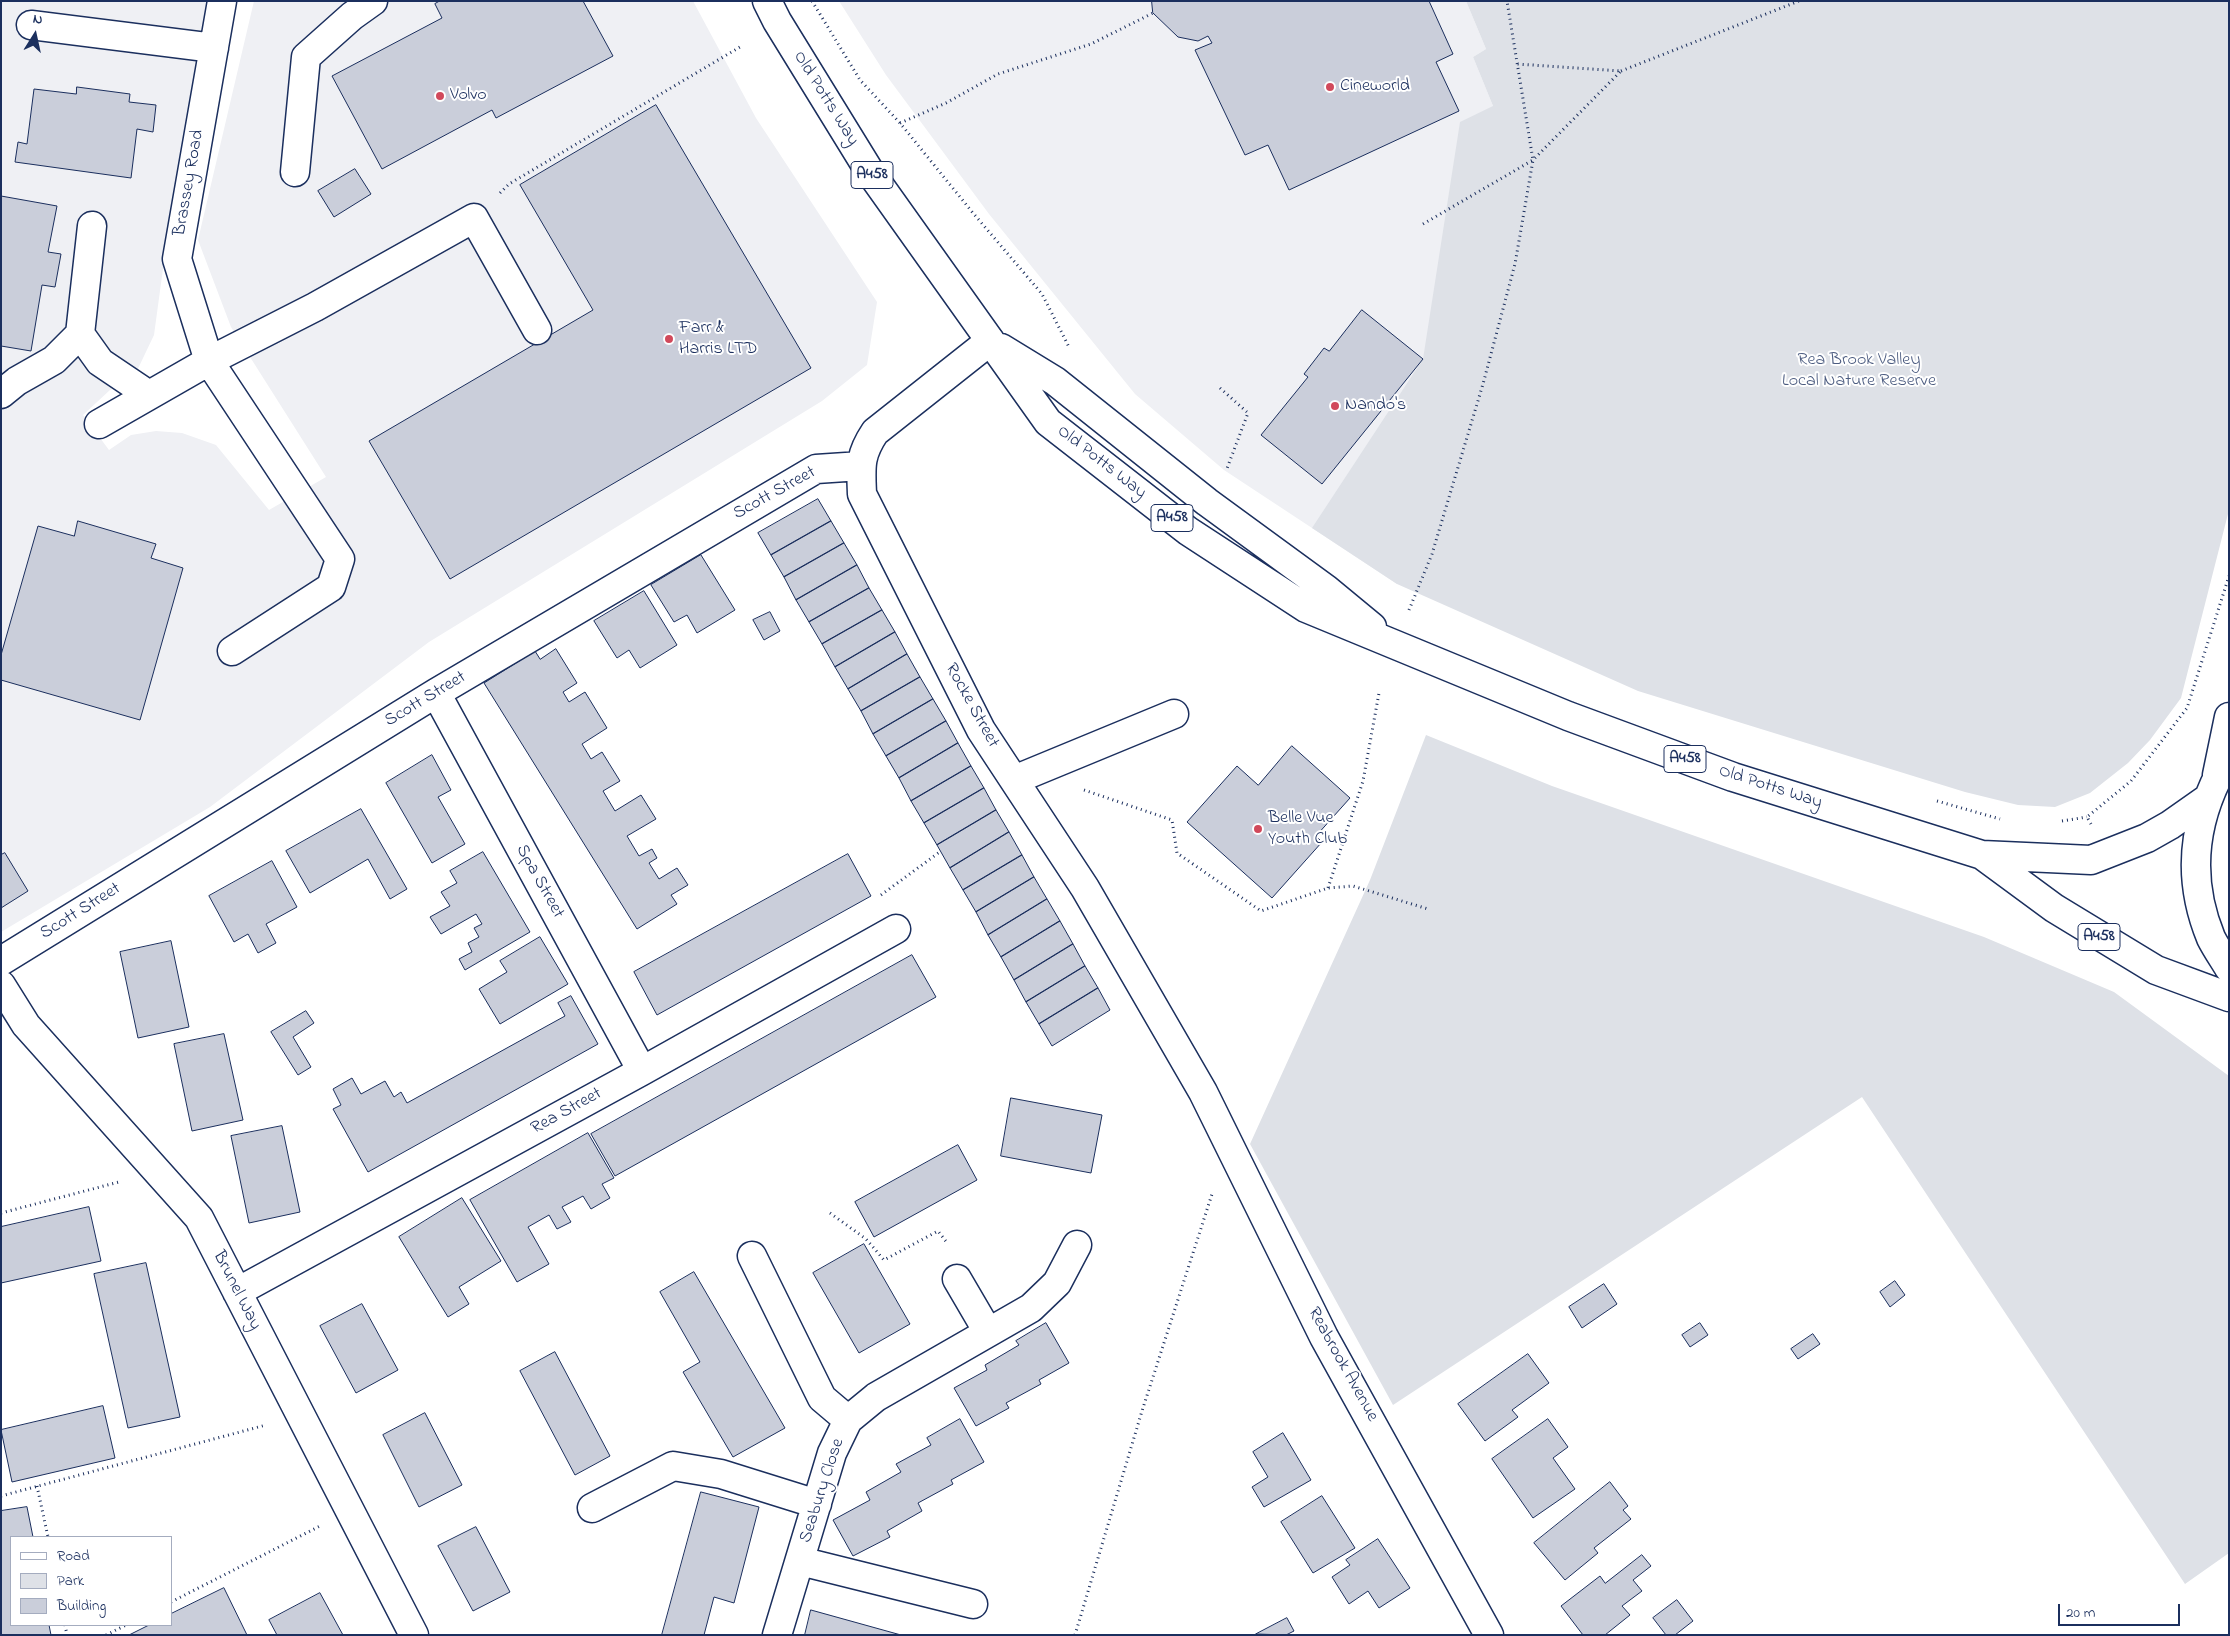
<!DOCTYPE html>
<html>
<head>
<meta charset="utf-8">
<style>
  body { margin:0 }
  #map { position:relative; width:2230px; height:1636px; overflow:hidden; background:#fff; font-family:"Indie Flower",sans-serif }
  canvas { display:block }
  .frame { position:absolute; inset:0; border:2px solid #1b2f5e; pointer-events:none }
  .legend { position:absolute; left:10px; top:1536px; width:162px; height:90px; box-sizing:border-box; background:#fff; border:1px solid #a4acbf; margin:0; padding:6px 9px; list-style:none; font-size:15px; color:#1b2f5e }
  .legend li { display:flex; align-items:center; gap:10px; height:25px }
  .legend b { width:25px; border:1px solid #a4acbf }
  .north { position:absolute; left:10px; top:10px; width:50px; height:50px; -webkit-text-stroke:4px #fff; paint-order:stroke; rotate:10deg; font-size:14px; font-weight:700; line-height:20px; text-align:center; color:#1b2f5e }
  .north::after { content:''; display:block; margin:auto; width:18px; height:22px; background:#1b2f5e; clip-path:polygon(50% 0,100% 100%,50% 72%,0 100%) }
  .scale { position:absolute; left:2058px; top:1604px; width:122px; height:22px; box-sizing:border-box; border:2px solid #1b2f5e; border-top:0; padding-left:6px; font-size:15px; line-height:18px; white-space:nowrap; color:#1b2f5e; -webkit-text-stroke:4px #fff; paint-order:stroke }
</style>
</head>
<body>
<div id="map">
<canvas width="2230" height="1636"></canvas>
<div class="frame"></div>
<ul class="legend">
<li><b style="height:6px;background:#fff"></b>Road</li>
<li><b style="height:14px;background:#dee1e7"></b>Park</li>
<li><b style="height:14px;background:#caceda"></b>Building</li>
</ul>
<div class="north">N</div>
<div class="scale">20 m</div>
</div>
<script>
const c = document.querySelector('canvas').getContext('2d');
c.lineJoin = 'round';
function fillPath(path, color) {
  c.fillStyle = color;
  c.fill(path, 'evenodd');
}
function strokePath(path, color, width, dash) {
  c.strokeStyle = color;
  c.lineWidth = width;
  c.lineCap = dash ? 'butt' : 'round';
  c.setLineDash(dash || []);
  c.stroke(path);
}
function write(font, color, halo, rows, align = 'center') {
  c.font = font + ' "Indie Flower",sans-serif';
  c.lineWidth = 4;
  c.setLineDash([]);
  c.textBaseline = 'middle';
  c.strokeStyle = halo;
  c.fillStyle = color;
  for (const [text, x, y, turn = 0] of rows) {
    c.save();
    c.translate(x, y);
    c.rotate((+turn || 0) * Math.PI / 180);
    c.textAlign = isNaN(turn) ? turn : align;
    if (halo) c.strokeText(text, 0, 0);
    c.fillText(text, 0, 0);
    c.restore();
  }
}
const built = new Path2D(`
  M 1,1 L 207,1 L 165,254 L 154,335 L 134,377 L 110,390 L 83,415 L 109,450 L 131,435 L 156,431 L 182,433 L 216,445 L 269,510 L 326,477 L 231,327 L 198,240 L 254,1 L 693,1 L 756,118 L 877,302 L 867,365 L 822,401 L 429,642 L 210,807 L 1,932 Z
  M 839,1 L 1466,1 L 1486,49 L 1473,57 L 1493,106 L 1397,584 L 1224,470 L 1135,394 L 989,214 L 886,75 Z`);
const green = new Path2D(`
  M 1466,1 L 2229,1 L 2229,510 L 2181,698 L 2150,740 L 2128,763 L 2090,793 L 2055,807 L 2018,805 L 1965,792 L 1638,691 L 1397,584 L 1312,528 L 1423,359 L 1460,122 L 1493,106 L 1473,57 L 1486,49 Z
  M 1426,735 L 1552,786 L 1984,937 L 2114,992 L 2229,1076 L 2229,1553 L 2185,1584 L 1862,1097 L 1393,1405 L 1250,1144 L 1370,880 Z`);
const building = new Path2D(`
  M 440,1 L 583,1 L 613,56 L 496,118 L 492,110 L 382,169 L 332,76 L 442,18 L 435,4 Z
  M 1152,1 L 1429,1 L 1453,54 L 1436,62 L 1459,111 L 1289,190 L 1268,145 L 1245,155 L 1195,50 L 1212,43 L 1208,36 L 1198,41 L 1178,37 L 1153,13 Z
  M 77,87 L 130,94 L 129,102 L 156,105 L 153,132 L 137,129 L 131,178 L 15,162 L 18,142 L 27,144 L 34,89 L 76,94 Z
  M 656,105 L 811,368 L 450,579 L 369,441 L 593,310 L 520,185 Z
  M 355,169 L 371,194 L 334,217 L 318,191 Z
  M 1,196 L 57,206 L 48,252 L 61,254 L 55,287 L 42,285 L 31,351 L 1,346 Z
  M 1362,310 L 1423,359 L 1322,484 L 1261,435 L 1308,377 L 1304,374 L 1324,348 L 1329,351 Z
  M 818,499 L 831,521 L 771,555 L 758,533 Z
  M 78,521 L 156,544 L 151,558 L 183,568 L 140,720 L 1,680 L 1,655 L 38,526 L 74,536 Z
  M 831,521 L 844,543 L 784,577 L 771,555 Z
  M 844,543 L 857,565 L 796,600 L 784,577 Z
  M 701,555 L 735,610 L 697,633 L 687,615 L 674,622 L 651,585 Z
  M 857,565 L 869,588 L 809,622 L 796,600 Z
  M 869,588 L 882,610 L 822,644 L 809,622 Z
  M 644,591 L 677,645 L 640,668 L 629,650 L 617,658 L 594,621 Z
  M 882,610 L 895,632 L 835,667 L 822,644 Z
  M 770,612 L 780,631 L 764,640 L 753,620 Z
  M 895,632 L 907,654 L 848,689 L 835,667 Z
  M 556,649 L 577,683 L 563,692 L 569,702 L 585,692 L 607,728 L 582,744 L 591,759 L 602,752 L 620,781 L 603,791 L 615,811 L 641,795 L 656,819 L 627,836 L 639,856 L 652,849 L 657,858 L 649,863 L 659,879 L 677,868 L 688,885 L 671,895 L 677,904 L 637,929 L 484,683 L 535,651 L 540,659 Z
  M 907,654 L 920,677 L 861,711 L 848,689 Z
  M 920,677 L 933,699 L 873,734 L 861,711 Z
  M 933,699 L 946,721 L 886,756 L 873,734 Z
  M 946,721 L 958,743 L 899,778 L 886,756 Z
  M 958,743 L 971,766 L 911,801 L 899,778 Z
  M 1292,746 L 1350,798 L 1316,836 L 1322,842 L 1272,898 L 1187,822 L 1237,766 L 1258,785 Z
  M 432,755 L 451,790 L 438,797 L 465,844 L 432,863 L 386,783 Z
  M 971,766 L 984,788 L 924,823 L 911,801 Z
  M 984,788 L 996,810 L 937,845 L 924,823 Z
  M 361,809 L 407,889 L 390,899 L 368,859 L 310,893 L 286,851 Z
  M 996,810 L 1009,832 L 950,868 L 937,845 Z
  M 1009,832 L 1022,855 L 963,890 L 950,868 Z
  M 483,852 L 530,932 L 465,970 L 459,959 L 472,952 L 468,943 L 479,937 L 474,928 L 482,924 L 476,914 L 441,934 L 430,917 L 450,906 L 441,892 L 457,883 L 450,871 Z
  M 5,853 L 28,891 L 1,908 L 1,855 Z
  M 848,854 L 871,896 L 657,1015 L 634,972 Z
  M 1022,855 L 1034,877 L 976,912 L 963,890 Z
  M 272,861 L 297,907 L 266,924 L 276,943 L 258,953 L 248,934 L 234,942 L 209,896 Z
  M 1034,877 L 1047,899 L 988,935 L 976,912 Z
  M 1047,899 L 1060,921 L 1001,957 L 988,935 Z
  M 1060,921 L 1073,944 L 1014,980 L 1001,957 Z
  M 540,937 L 568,984 L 500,1024 L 479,989 L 507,972 L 500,961 Z
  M 171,941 L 189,1027 L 138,1038 L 120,952 Z
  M 1073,944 L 1085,966 L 1026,1002 L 1014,980 Z
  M 912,955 L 936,997 L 615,1176 L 591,1134 Z
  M 1085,966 L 1098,988 L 1039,1024 L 1026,1002 Z
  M 1098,988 L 1110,1010 L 1052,1046 L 1039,1024 Z
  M 571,996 L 598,1044 L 368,1172 L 333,1109 L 341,1105 L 333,1089 L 352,1078 L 361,1094 L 385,1081 L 394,1097 L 401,1092 L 407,1103 L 565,1016 L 558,1003 Z
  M 306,1011 L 314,1023 L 293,1037 L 311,1067 L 298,1075 L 271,1032 Z
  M 224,1034 L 243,1120 L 192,1131 L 174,1044 Z
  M 1011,1098 L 1102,1115 L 1091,1173 L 1001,1156 Z
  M 282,1126 L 300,1212 L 249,1223 L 231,1136 Z
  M 588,1133 L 614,1178 L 602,1184 L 610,1198 L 591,1209 L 583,1196 L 562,1207 L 571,1222 L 557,1229 L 549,1215 L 528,1227 L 549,1264 L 517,1282 L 470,1200 Z
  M 958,1145 L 977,1180 L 874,1237 L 855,1202 Z
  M 462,1198 L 501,1261 L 459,1287 L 469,1304 L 448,1317 L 399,1237 Z
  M 89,1207 L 101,1261 L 1,1283 L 1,1227 Z
  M 864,1244 L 910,1324 L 859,1353 L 813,1273 Z
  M 146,1263 L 180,1417 L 128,1428 L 94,1274 Z
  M 694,1272 L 785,1428 L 733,1457 L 683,1372 L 700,1362 L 660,1292 Z
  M 1895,1281 L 1905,1295 L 1890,1307 L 1880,1292 Z
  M 1604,1284 L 1617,1304 L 1582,1328 L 1569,1307 Z
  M 362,1304 L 398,1370 L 356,1393 L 320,1326 Z
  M 1046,1323 L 1069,1363 L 1039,1380 L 1041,1384 L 1006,1403 L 1009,1408 L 976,1426 L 954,1388 L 987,1370 L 985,1365 L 1019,1345 L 1016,1341 Z
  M 1700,1323 L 1708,1335 L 1690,1347 L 1682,1335 Z
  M 1813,1334 L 1820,1344 L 1798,1359 L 1791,1349 Z
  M 555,1352 L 610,1456 L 575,1475 L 520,1371 Z
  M 1528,1354 L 1549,1383 L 1512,1410 L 1518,1417 L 1485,1441 L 1458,1404 Z
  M 103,1406 L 115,1458 L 12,1482 L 1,1430 Z
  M 425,1413 L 462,1485 L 419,1507 L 383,1435 Z
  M 960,1419 L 984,1462 L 951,1480 L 953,1484 L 918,1503 L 922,1511 L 887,1531 L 890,1537 L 853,1556 L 833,1520 L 870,1500 L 866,1492 L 901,1472 L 896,1464 L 931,1445 L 927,1438 Z
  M 1548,1419 L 1568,1447 L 1553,1458 L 1575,1489 L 1533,1518 L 1492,1459 Z
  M 1283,1433 L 1311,1480 L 1264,1507 L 1252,1487 L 1268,1477 L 1253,1452 Z
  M 1610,1482 L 1628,1506 L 1623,1510 L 1631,1519 L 1594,1548 L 1598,1553 L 1565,1580 L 1534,1543 Z
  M 701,1492 L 759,1507 L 734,1603 L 714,1597 L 704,1635 L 662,1635 Z
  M 1322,1496 L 1355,1548 L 1313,1573 L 1281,1522 Z
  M 27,1507 L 33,1537 L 11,1537 L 11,1625 L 49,1625 L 51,1635 L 1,1635 L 1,1511 Z
  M 476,1527 L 510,1592 L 473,1611 L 438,1546 Z
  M 1378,1539 L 1410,1588 L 1379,1608 L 1368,1591 L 1349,1604 L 1332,1577 L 1350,1565 L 1346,1560 Z
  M 1642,1555 L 1651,1566 L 1633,1580 L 1642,1591 L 1622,1606 L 1630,1615 L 1605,1635 L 1583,1635 L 1561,1606 L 1600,1576 L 1605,1583 Z
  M 224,1588 L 247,1635 L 129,1635 L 149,1625 L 171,1625 L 171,1614 Z
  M 320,1593 L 343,1635 L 277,1635 L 269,1620 Z
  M 1677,1600 L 1693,1621 L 1675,1635 L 1666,1635 L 1653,1618 Z
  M 811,1610 L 901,1635 L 805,1635 Z
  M 1287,1618 L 1294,1631 L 1286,1635 L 1256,1634 Z`);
const path = new Path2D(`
  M 812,1 L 860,80 L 900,123 L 973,213 L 1042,294 L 1069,347
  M 1621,71 L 1799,1
  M 900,123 L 946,103 L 998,74 L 1091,44 L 1153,13
  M 500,193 L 509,184 L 740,47
  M 1423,224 L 1533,160 L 1621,71 L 1517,64
  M 1220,388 L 1248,413 L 1226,471
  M 1409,610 L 1432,554 L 1483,384 L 1515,264 L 1533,160 L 1507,1
  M 1084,790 L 1172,820 L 1177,853 L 1261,911 L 1328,888 L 1353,886 L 1428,909
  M 1937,801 L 2000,819
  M 2062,821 L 2087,817
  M 2091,824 L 2087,817 L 2131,781 L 2187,708 L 2229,576
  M 1328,888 L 1363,781 L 1379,693
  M 881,895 L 941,851
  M 1,1213 L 119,1182
  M 830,1213 L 866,1239 L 884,1260 L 938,1231 L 948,1244
  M 37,1486 L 48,1537
  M 1,1496 L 266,1425
  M 171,1602 L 320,1526
  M 65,1625 L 67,1635
  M 106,1635 L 126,1625
  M 1075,1635 L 1142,1411 L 1213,1191`);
const minor = new Path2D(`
  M 222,1 L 177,259 L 209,361 L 340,559 L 331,587 L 232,651
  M 31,25 L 214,48
  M 295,172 L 306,57 L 352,16 L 373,1
  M 92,226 L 80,334 L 100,362 L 149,395
  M 990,341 L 875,432 C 859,456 861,467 862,494 L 981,730 L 1085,888 L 1203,1092 L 1324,1337 L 1489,1635
  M 1,394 L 17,381 L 54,360 L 80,334
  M 99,424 L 209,361 L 315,307 L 474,218 L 537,330
  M 436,693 L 642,1071
  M 1014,780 L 1174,714
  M 1,961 L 436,693 L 816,469 L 861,466
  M 1,985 L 26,1025 L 199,1218 L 414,1635
  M 752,1256 L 822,1398 L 848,1420
  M 957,1279 L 988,1332
  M 237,1292 L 642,1071 L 896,929
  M 592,1508 L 673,1466 L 721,1474 L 817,1504
  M 800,1561 L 973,1604
  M 777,1635 L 832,1453 L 848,1420 L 876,1397 L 1031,1308 L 1057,1283 L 1077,1245`);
const major = new Path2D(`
  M 767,1 L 777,21 L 870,172 L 1048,422 L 1188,531 L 1306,608 L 1568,716 L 1733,777 L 1982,855 L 2091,860 L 2147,838 L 2170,825 L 2207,799
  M 1001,348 L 1055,381 L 1207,502 L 1326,589 L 1372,627
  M 2229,757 C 2194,814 2185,875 2211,938 C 2216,948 2223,958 2229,968
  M 2217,775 L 2229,717
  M 1982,855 L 2054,908 L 2156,970 L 2229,997`);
const markers = [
  [1330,87,5,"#d1495b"],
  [440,96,5,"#d1495b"],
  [669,339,5,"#d1495b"],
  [1335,406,5,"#d1495b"],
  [1258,829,5,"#d1495b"]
];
const shields = [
  [872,175,42],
  [1172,518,42],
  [1685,759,42],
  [2099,937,42]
];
const shieldNames = [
  ["A458",872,175],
  ["A458",1172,518],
  ["A458",1685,759],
  ["A458",2099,937]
];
const poiNames = [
  ["Cineworld",1340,87],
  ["Volvo",450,96],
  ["Farr &",679,329],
  ["Harris LTD",679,350],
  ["Nando's",1345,406],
  ["Belle Vue",1268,819],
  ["Youth Club",1268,840]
];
const streetNames = [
  ["Old Potts Way",825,99,58],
  ["Brassey Road",190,183,-80],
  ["Old Potts Way",1101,463,38],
  ["Scott Street",775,494,-29],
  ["Scott Street",426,700,-31],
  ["Rocke Street",971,706,61],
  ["Old Potts Way",1770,788,18],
  ["Spa Street",539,882,61],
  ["Scott Street",81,912,-32],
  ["Rea Street",567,1112,-29],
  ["Brunel Way",236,1291,63],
  ["Reabrook Avenue",1342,1365,61],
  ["Seabury Close",823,1491,-72]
];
const parkNames = [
  ["Rea Brook Valley",1859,361],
  ["Local Nature Reserve",1859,382]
];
fillPath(built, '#eff0f4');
fillPath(green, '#dee1e7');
fillPath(building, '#caceda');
strokePath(building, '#1b2f5e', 1);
strokePath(minor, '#1b2f5e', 31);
strokePath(major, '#1b2f5e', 31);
strokePath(path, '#1b2f5e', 3, [1, 4]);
strokePath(minor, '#fff', 28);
strokePath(major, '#fff', 28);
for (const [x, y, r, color] of markers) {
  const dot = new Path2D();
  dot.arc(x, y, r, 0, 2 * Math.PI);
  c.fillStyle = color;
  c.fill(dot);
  strokePath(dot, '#fff', 2);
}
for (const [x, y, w] of shields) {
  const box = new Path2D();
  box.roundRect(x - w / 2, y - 13.5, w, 27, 4);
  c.fillStyle = '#fff';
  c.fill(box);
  strokePath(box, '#1b2f5e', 1);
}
write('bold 16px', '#1b2f5e', null, shieldNames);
write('18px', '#1b2f5e', '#fff', poiNames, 'left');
write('18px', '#1b2f5e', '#fff', streetNames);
write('18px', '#4c5c80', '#fff', parkNames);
</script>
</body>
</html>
